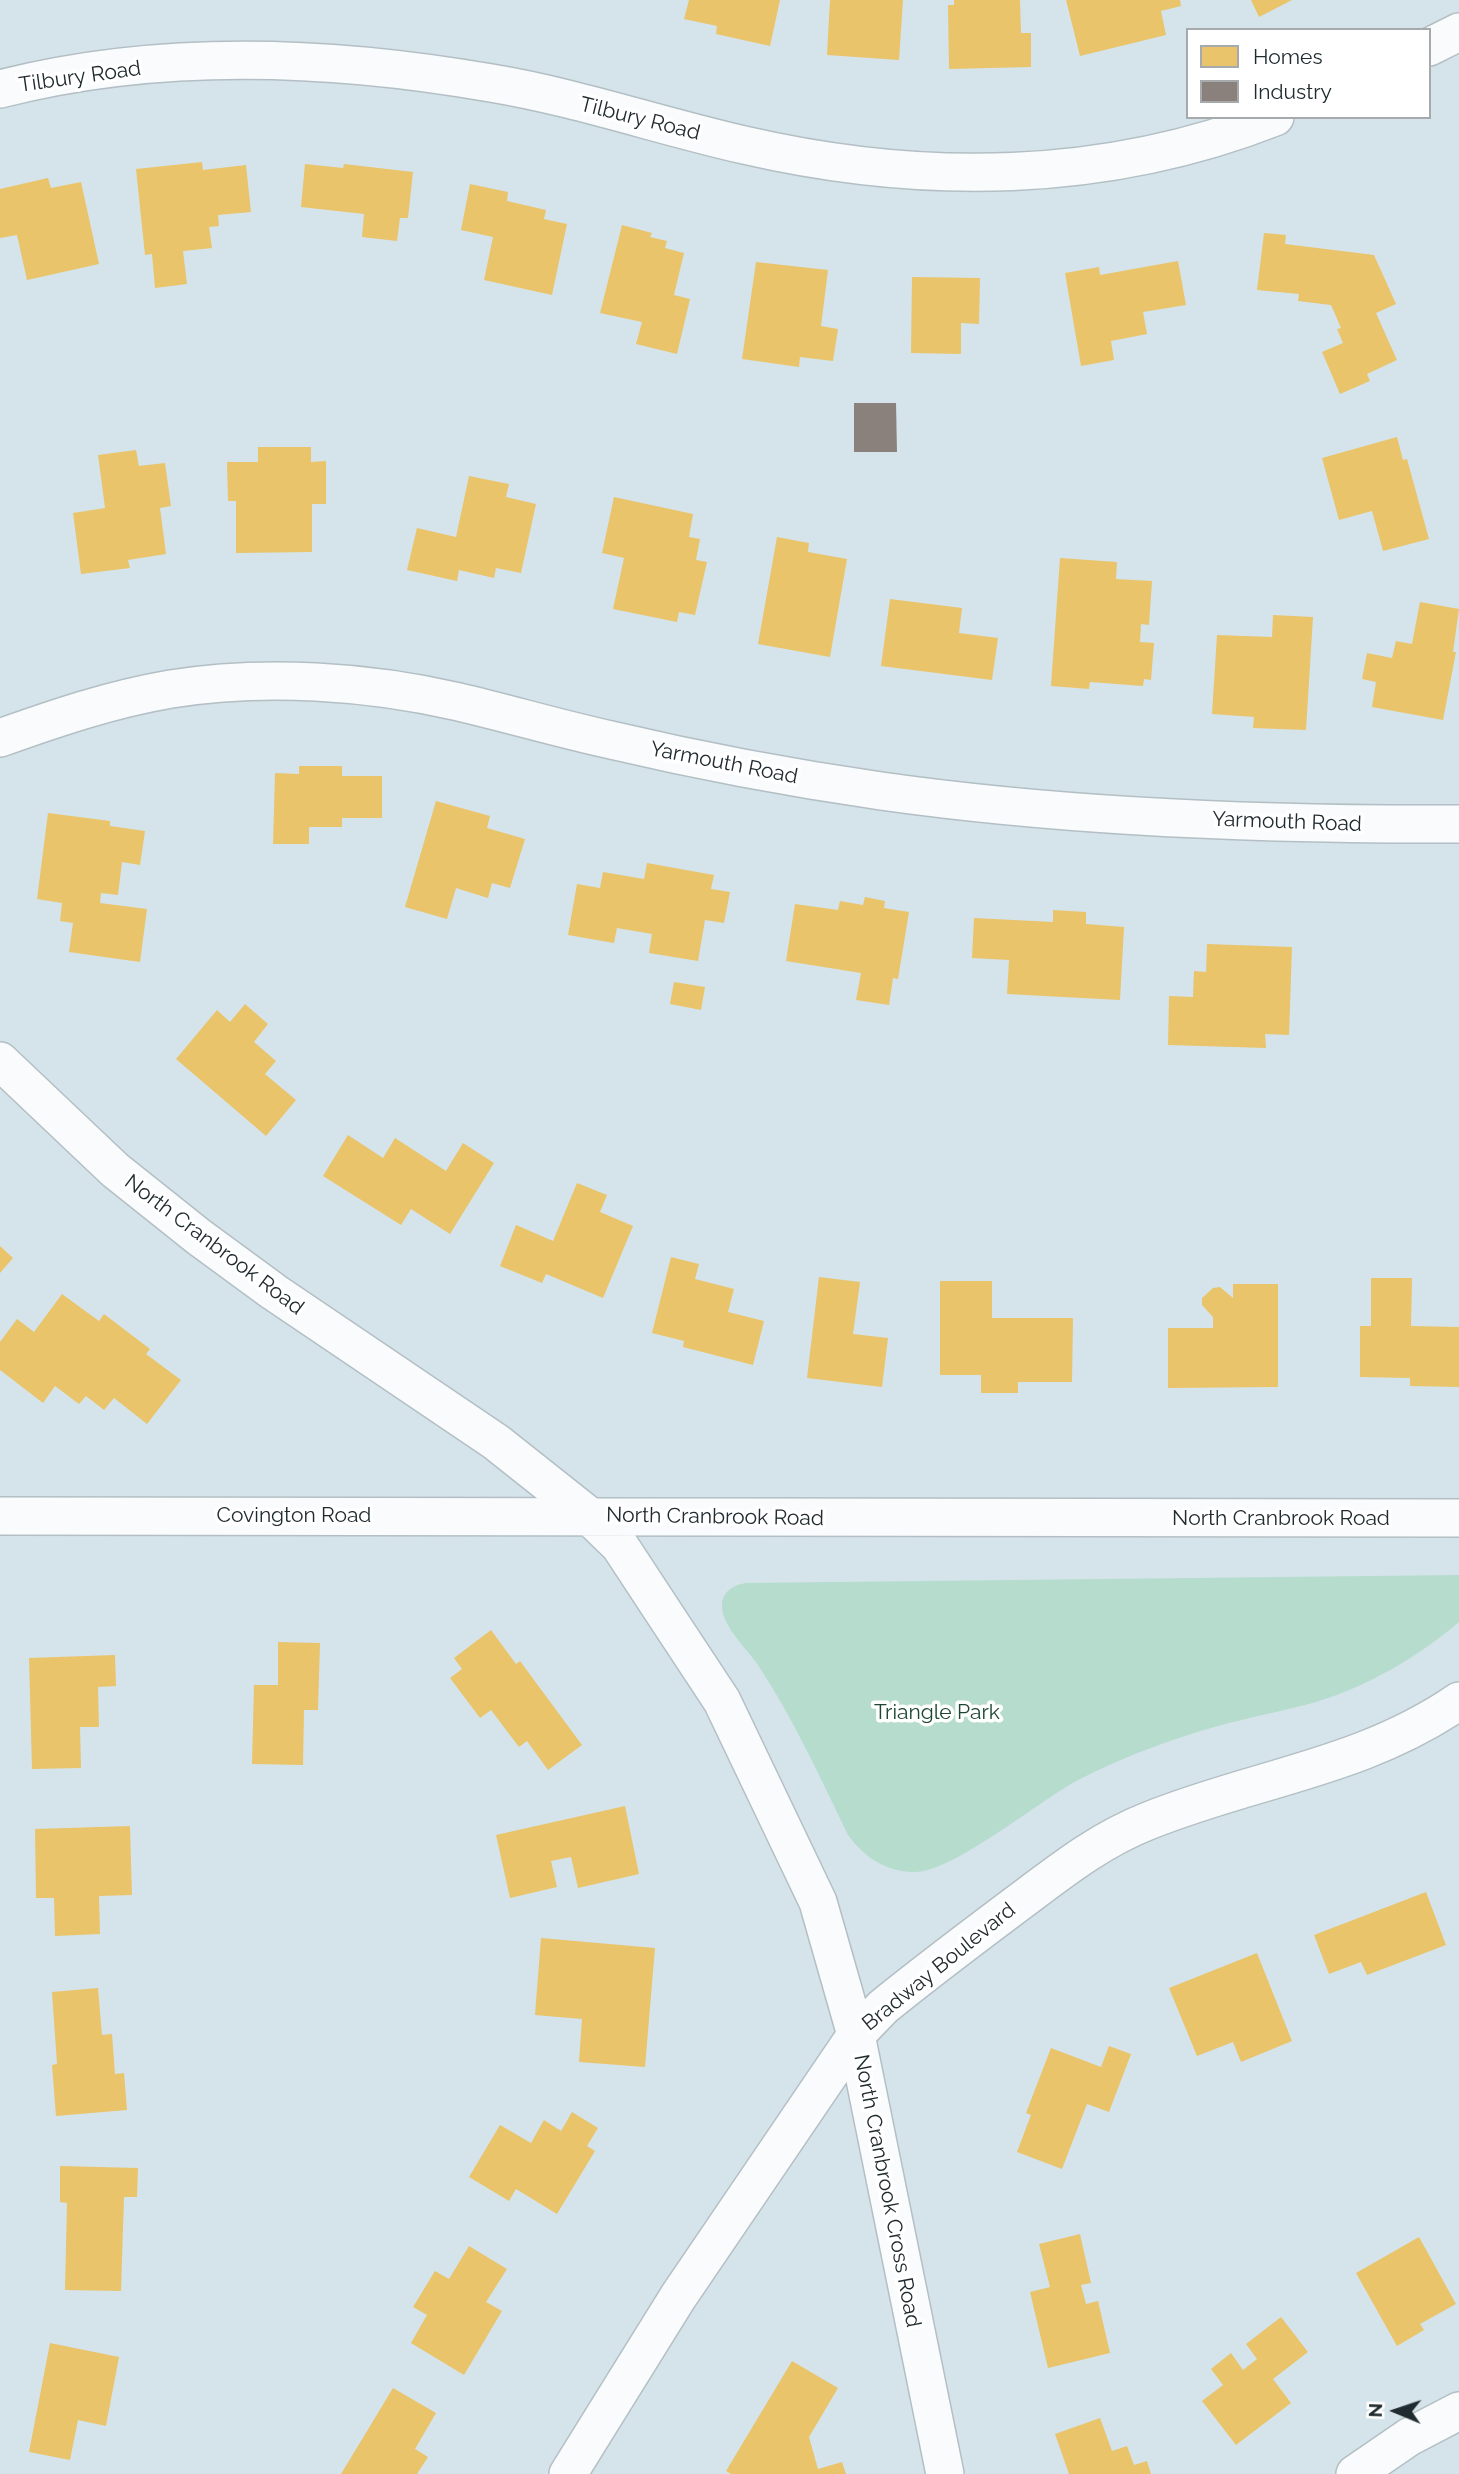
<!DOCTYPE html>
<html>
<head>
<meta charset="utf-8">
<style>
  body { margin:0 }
  #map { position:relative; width:1459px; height:2474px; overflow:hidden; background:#d5e4ea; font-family:Raleway,sans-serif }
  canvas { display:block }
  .legend { position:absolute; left:1186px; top:28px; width:245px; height:91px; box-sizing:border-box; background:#fff; border:2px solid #a6aaac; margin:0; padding:9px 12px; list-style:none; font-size:21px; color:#202b2f }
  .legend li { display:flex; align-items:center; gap:14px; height:35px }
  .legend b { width:35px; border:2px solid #a6aaac }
  .north { position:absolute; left:1361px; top:2376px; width:70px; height:70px; -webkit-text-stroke:5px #fff; paint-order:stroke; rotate:272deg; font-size:19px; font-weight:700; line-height:28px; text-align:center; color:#202b2f }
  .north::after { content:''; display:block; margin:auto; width:24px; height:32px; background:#202b2f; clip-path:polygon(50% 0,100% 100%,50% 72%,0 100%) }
</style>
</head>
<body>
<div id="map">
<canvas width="1459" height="2474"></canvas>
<ul class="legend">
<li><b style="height:19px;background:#e9c46a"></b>Homes</li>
<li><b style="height:19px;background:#8a817c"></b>Industry</li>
</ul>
<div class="north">N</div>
</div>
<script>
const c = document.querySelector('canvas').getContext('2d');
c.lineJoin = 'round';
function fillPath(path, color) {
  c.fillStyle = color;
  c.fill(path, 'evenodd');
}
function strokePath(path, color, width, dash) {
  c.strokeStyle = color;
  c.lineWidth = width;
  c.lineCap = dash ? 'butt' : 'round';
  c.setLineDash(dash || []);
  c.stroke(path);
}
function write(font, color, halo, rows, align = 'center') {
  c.font = font + ' Raleway,sans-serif';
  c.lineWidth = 7;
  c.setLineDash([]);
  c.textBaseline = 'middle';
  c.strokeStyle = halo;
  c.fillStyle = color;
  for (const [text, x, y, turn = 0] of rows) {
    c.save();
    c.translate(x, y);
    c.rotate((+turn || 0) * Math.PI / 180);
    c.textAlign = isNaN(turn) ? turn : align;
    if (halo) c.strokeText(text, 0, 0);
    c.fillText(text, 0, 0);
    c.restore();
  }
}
const green = new Path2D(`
  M 1459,1575 L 1459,1622 C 1418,1657 1368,1686 1316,1702 C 1284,1711 1250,1717 1218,1726 C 1171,1739 1123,1757 1080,1779 C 1040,1800 952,1873 914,1872 C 886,1872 864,1857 848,1835 C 820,1777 793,1718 758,1665 C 747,1649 722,1626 722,1606 C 722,1591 734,1585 746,1583 Z`);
const homes = new Path2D(`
  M 689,0 L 780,0 L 770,46 L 716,34 L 717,26 L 684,19 Z
  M 830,0 L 903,0 L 899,60 L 827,55 Z
  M 954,0 L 1020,0 L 1021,33 L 1031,33 L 1031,67 L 949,69 L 948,5 L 954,5 Z
  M 1066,0 L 1180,0 L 1181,6 L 1161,11 L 1166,35 L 1080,56 Z
  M 1251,0 L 1292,0 L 1259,17 Z
  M 202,162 L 203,170 L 246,165 L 251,212 L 218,215 L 219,226 L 209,227 L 212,248 L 183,251 L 187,284 L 155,288 L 152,254 L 145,255 L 136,169 Z
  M 305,164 L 343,168 L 344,164 L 413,172 L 408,218 L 400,218 L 397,241 L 362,237 L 364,214 L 301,207 Z
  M 48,178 L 51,188 L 81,182 L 99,264 L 27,280 L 17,235 L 0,238 L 0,189 Z
  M 470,184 L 508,192 L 507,201 L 546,210 L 544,219 L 567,224 L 552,295 L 484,280 L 493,237 L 461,230 Z
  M 622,225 L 652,233 L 650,237 L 667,241 L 665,248 L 684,253 L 674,295 L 690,299 L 677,354 L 636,344 L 642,322 L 600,313 Z
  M 1264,233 L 1286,235 L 1285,244 L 1374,255 L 1396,304 L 1376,313 L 1397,360 L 1367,374 L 1370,381 L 1340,394 L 1322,352 L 1343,343 L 1337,329 L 1341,328 L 1331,305 L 1298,301 L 1299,294 L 1257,290 Z
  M 1178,261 L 1186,305 L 1143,312 L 1147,334 L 1111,341 L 1114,360 L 1081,366 L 1065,273 L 1099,267 L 1100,275 Z
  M 756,262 L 828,270 L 821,326 L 838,329 L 833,361 L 800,357 L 799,367 L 742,359 Z
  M 912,277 L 980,278 L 979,324 L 961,323 L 961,354 L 911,353 Z
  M 1397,437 L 1403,460 L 1407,459 L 1429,539 L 1383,551 L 1372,511 L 1339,520 L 1322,458 Z
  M 258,447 L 311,447 L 311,462 L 326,461 L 326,504 L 312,504 L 312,552 L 236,553 L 236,501 L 228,501 L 227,462 L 258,462 Z
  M 136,450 L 139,466 L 165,463 L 171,506 L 160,508 L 166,554 L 128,560 L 130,568 L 81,574 L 73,513 L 105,508 L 98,455 Z
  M 469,476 L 509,484 L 506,497 L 536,504 L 521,573 L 496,568 L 494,578 L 459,570 L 457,581 L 407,570 L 417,528 L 456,537 Z
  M 614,497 L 693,514 L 689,537 L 700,539 L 696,560 L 707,562 L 695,615 L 679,612 L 677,622 L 613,609 L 624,558 L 602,553 Z
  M 777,537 L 809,543 L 808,552 L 847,559 L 830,657 L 758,644 Z
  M 1060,558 L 1117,562 L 1116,579 L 1152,581 L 1149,625 L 1141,624 L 1140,642 L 1154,643 L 1151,680 L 1144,679 L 1143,686 L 1090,682 L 1089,689 L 1051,686 Z
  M 890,599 L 962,608 L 959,633 L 998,638 L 992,680 L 881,666 Z
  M 1420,602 L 1459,609 L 1453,652 L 1456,652 L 1443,720 L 1372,707 L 1376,682 L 1362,679 L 1367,653 L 1392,658 L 1396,641 L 1412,644 Z
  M 1273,615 L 1313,617 L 1306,730 L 1253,728 L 1254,717 L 1212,714 L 1217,635 L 1272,637 Z
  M 299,766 L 342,766 L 342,776 L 382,776 L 382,818 L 342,818 L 342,827 L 309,827 L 309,844 L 273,844 L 275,773 L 299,774 Z
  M 436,801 L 490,816 L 487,828 L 525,839 L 510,888 L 492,883 L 488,898 L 456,888 L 447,919 L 405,907 Z
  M 48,813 L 110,821 L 110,826 L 145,831 L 140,865 L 122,862 L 118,895 L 101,893 L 100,903 L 147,909 L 140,962 L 69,952 L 73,923 L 60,921 L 62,903 L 37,899 Z
  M 647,863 L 714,875 L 711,889 L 730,892 L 724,923 L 705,920 L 698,961 L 649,953 L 652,934 L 617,928 L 614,943 L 568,935 L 577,884 L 600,888 L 603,872 L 644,879 Z
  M 865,897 L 885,901 L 884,908 L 909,912 L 898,979 L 893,978 L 889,1005 L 856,1000 L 861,973 L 786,961 L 795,904 L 838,910 L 840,901 L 863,905 Z
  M 1053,910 L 1086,912 L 1086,924 L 1124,927 L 1120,1000 L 1007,994 L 1009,960 L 972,958 L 974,918 L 1053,922 Z
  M 1207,944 L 1292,947 L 1289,1035 L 1265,1034 L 1266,1048 L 1168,1045 L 1169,996 L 1193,997 L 1194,971 L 1206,972 Z
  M 674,982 L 705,987 L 701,1010 L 670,1004 Z
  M 245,1004 L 268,1024 L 254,1042 L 276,1061 L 265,1074 L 296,1100 L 266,1136 L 176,1059 L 217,1010 L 230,1022 Z
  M 348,1135 L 383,1158 L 395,1138 L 446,1171 L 463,1143 L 494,1163 L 450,1234 L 411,1209 L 401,1225 L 323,1176 Z
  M 577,1183 L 607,1195 L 600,1212 L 633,1226 L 603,1298 L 546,1274 L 542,1283 L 500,1266 L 516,1225 L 553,1241 Z
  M 0,1246 L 13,1258 L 0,1273 Z
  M 671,1257 L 699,1264 L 695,1279 L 734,1289 L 728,1312 L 764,1321 L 753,1365 L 683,1347 L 684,1341 L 652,1333 Z
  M 819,1277 L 860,1282 L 853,1334 L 888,1338 L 882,1387 L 807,1378 Z
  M 1371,1278 L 1412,1278 L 1411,1326 L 1459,1327 L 1459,1387 L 1410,1386 L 1410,1378 L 1360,1377 L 1360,1326 L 1371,1326 Z
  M 940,1281 L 992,1281 L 992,1318 L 1073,1318 L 1072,1382 L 1018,1382 L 1018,1393 L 981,1393 L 981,1375 L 940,1375 Z
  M 1233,1284 L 1278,1284 L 1278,1387 L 1168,1388 L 1168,1328 L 1213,1328 L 1213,1317 L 1202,1305 L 1202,1298 L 1213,1288 L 1220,1287 L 1233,1298 Z
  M 62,1294 L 99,1321 L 104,1314 L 150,1349 L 146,1354 L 181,1380 L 147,1424 L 114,1398 L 104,1410 L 86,1396 L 79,1404 L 55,1386 L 43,1403 L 0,1370 L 0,1342 L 17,1319 L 34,1332 Z
  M 491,1630 L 516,1664 L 520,1661 L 582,1745 L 548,1770 L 527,1741 L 519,1747 L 491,1710 L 480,1718 L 450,1678 L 462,1669 L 454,1658 Z
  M 278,1642 L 320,1643 L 318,1710 L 304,1710 L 303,1765 L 252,1764 L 254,1685 L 278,1685 Z
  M 115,1655 L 116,1686 L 98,1687 L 99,1727 L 80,1727 L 81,1768 L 32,1769 L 29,1658 Z
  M 625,1806 L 639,1874 L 578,1888 L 571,1857 L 551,1861 L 557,1887 L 510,1898 L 496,1835 Z
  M 130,1826 L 132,1895 L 99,1896 L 100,1934 L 55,1936 L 54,1898 L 36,1898 L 35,1829 Z
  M 1426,1892 L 1446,1945 L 1367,1975 L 1361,1962 L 1329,1974 L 1314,1935 Z
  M 541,1938 L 655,1948 L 645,2067 L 579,2062 L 582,2019 L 535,2015 Z
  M 1257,1953 L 1292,2041 L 1241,2062 L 1233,2042 L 1197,2056 L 1169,1988 Z
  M 98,1988 L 102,2035 L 112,2034 L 115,2074 L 124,2073 L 127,2110 L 56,2116 L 52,2065 L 57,2064 L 52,1992 Z
  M 1109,2046 L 1131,2054 L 1109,2112 L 1087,2104 L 1062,2169 L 1017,2152 L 1031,2115 L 1026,2113 L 1051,2048 L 1101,2067 Z
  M 572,2112 L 598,2128 L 587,2146 L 595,2151 L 557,2214 L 516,2189 L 509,2201 L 469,2177 L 500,2125 L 531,2143 L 544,2120 L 561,2131 Z
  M 60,2166 L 138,2168 L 137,2197 L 124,2197 L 121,2291 L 65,2290 L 67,2203 L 60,2202 Z
  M 1080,2234 L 1091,2283 L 1081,2285 L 1086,2304 L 1098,2301 L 1110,2353 L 1048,2368 L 1030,2292 L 1050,2287 L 1039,2244 Z
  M 1419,2237 L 1456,2304 L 1420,2324 L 1424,2330 L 1397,2346 L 1356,2273 Z
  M 469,2246 L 507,2269 L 486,2302 L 502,2311 L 464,2375 L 411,2343 L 427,2315 L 413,2307 L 435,2271 L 449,2279 Z
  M 1281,2317 L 1308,2352 L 1273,2379 L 1291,2403 L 1236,2445 L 1202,2401 L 1223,2385 L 1211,2369 L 1231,2353 L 1243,2370 L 1257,2359 L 1246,2344 Z
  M 50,2343 L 119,2357 L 106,2426 L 78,2420 L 70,2460 L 29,2452 Z
  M 792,2361 L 838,2388 L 809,2437 L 818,2469 L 842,2462 L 846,2474 L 731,2474 L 726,2471 Z
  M 393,2388 L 436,2413 L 415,2449 L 428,2457 L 417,2474 L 341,2474 Z
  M 1100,2418 L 1112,2451 L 1127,2446 L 1134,2465 L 1147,2461 L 1151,2474 L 1069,2474 L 1055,2434 Z`);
const industry = new Path2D(`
  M 854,403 L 896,403 L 897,452 L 854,452 Z`);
const minor = new Path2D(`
  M 1429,47 L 1459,32
  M 0,89 C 160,48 330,55 491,83 C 576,97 660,126 744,145 C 922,186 1105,184 1275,117
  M 0,738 C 56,718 112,699 171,689 C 264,674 368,681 459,702 C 510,714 560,729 611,740 C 700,761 791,778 881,791 C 1072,818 1267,825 1459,824
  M 0,1061 L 115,1170 L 199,1237 L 274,1292 L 496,1442 L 588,1515 L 620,1546 L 662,1610 L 722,1701 L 818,1902 L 856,2035 L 945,2474
  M 0,1516 L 1459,1518
  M 568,2474 L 678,2297 L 856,2035 L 883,2007 C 926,1972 970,1939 1014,1906 C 1057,1874 1097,1841 1148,1821 C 1254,1778 1362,1768 1459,1701
  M 1355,2474 L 1409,2437 L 1459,2411`);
const streetNames = [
  ["Tilbury Road",80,77,-8],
  ["Tilbury Road",640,119,14],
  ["Yarmouth Road",724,763,11],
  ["Yarmouth Road",1287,822,2],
  ["North Cranbrook Road",214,1245,37],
  ["Covington Road",294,1516],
  ["North Cranbrook Road",715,1517,1],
  ["North Cranbrook Road",1281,1519],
  ["Bradway Boulevard",939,1967,-39],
  ["North Cranbrook Cross Road",887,2191,79]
];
const parkNames = [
  ["Triangle Park",937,1713]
];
fillPath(green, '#b5dccd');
fillPath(homes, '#e9c46a');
fillPath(industry, '#8a817c');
strokePath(minor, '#b3bfc4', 40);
strokePath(minor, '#f9fbfc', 37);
write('21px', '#202b2f', '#fff', streetNames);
write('21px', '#1e4733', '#fff', parkNames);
</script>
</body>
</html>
